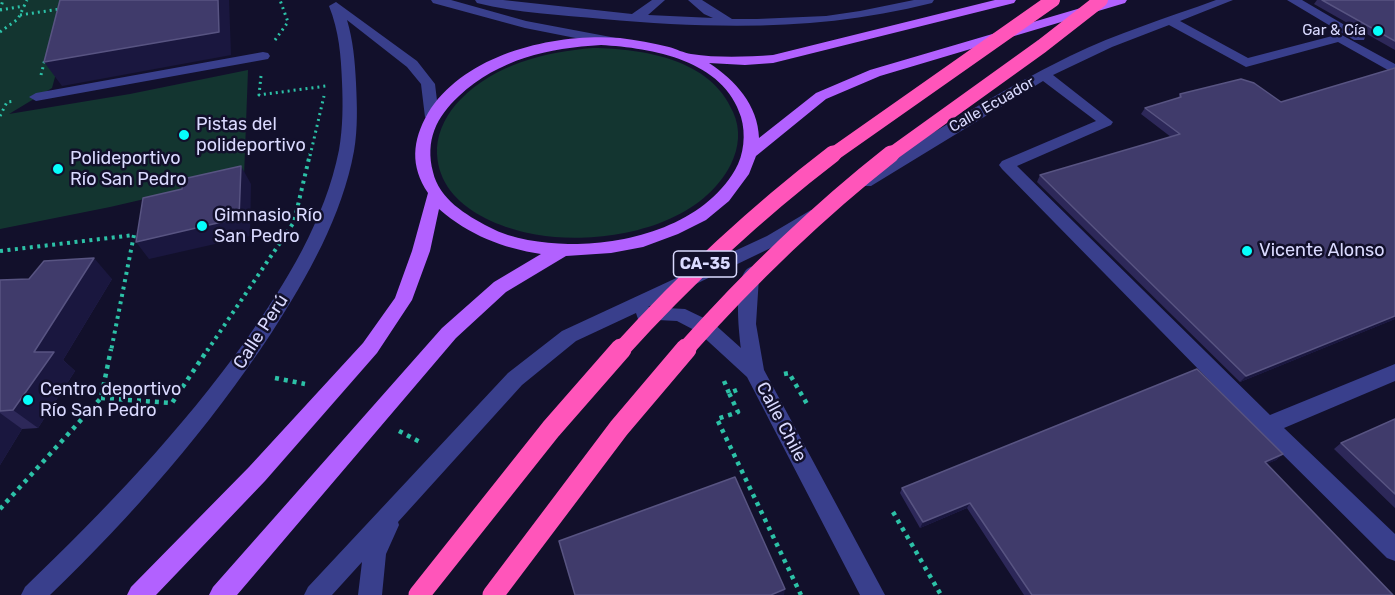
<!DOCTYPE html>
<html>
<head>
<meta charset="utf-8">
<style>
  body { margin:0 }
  canvas { display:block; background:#12102b }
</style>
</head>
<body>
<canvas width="1395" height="595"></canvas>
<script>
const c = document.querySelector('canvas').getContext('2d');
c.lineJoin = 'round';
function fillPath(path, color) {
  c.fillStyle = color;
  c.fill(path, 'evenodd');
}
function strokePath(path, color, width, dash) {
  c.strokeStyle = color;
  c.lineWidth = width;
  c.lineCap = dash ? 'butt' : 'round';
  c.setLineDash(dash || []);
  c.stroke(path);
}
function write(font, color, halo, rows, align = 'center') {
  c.font = font + ' Rubik,sans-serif';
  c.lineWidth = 5;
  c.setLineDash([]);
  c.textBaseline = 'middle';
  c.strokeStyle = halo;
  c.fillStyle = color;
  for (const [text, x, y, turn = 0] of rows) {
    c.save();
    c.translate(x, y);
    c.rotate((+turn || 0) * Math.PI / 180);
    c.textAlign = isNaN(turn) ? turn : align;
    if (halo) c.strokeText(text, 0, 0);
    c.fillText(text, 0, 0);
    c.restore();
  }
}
const green = new Path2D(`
  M 0,0 L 76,0 L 52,88 L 9,114 L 130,94 L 248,70 L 244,176 L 110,207 L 0,229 Z
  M 593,48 C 644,49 711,59 733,112 C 741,129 739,148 731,164 C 701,224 616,242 555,237 C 506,233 435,208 437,148 C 438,130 448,112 460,100 C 495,64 545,52 593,48 Z`);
const pathFar2 = new Path2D(`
  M 0,10 L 24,6
  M 0,10 L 3,0
  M 20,15 L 60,9
  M 0,32 L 18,19 L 27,0
  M 275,40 L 288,22 L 280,0
  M 41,75 L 45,59
  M 261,76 L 259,95 L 326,86
  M 0,116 L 7,102 L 15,101
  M 310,156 L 324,96`);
const pathFar1 = new Path2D(`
  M 0,251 L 134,235 L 111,351
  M 207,351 L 294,222 L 310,154`);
const path = new Path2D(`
  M 784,374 L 789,373 L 807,404
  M 275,378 L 305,384
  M 724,381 L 729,393
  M 737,390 L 729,393 L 738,412 L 717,419 L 801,595
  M 101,398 L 172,403 L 208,349
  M 399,431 L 422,443
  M 0,509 L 101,398 L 111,349
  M 893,512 L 941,595`);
const minor = new Path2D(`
  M 431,0 L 451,0 L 526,21 L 616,38 L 622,42 L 616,46 L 525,28 L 433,3 Z
  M 475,0 L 503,0 L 632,14 L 652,0 L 665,0 L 648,15 L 713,18 L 704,14 L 688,0 L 702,0 L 732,19 L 757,19 L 826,16 L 860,11 L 914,0 L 934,0 L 932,3 C 822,31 716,29 603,19 C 561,15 518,13 477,3 Z
  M 1216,0 L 1233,0 L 1180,21 L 1248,58 L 1340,34 L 1395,64 L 1395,74 L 1338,42 L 1246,67 L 1169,25 L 1112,47 L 1053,75 L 1113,122 L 1111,125 L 1017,166 L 1270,415 L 1395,364 L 1395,381 L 1284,428 L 1395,534 L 1395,561 L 1387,558 L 1260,432 L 1002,169 L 999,165 L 1002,161 L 1096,121 L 1043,81 L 871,186 L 859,186 L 857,182 L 859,178 C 928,136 997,92 1070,56 C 1117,33 1167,18 1216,0 Z
  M 1287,0 L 1302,0 L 1365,37 L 1364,40 L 1354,40 Z
  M 336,2 L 417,61 L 435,84 L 439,117 L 432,121 L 425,117 L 421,84 L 407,67 L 347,20 C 353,40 355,61 356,83 C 357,105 358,128 354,151 C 342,216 308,276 272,332 C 209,428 133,515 50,595 L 21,595 L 25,587 C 105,510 181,431 246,340 C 286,283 325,220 339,150 C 343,127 343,104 342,82 C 341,55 339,31 329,6 Z
  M 263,52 L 268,53 L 270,56 L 268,59 L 36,101 L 29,97 L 36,93 Z
  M 811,210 L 817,212 L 819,216 L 817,220 L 779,244 L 648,307 L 685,309 L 712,322 L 741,348 C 739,331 730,258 759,267 L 762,272 L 759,277 L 756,324 L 764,370 L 885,595 L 860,595 L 747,377 L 698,332 L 677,321 L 638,319 L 636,313 L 576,341 L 522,385 L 398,522 L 399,525 L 386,554 L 382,595 L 358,595 L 362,562 L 332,595 L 304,595 L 308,587 L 508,373 L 562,331 L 767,236 Z`);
const major = new Path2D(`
  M 995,0 L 1016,0 L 1014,3 L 773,63 L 745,65 L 709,63 C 735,80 758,105 759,138 L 816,93 L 870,70 L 1108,0 L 1127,0 L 1125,3 L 880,76 L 826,99 L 756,156 L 749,174 L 729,201 L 706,220 L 678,234 L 643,247 L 611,253 L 566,256 L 506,292 L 456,338 L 237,595 L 209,595 L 213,587 L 442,328 L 494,282 L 541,254 C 502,248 469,235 439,209 L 430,251 L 412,300 L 377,353 L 265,481 L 156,595 L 127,595 L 131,587 L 249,467 L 363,343 L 395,298 L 412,251 L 428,193 C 410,166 412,141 428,113 C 465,53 555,33 620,38 C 636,40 653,43 669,47 C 676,49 684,53 691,54 C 717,58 746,57 773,55 ZM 601,45 C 652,48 724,60 741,117 C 746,134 744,155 735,170 C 703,225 628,245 568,244 C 542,243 513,240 489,227 C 466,215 439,199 433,172 C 425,141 436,117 459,96 C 499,59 548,48 601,45 Z`);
const highwayBridgeFar2 = new Path2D(`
  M 831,156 L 1053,0
  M 889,156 L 1042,46 L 1101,0`);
const highwayBridgeFar1 = new Path2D(`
  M 620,351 C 685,279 756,213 833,154
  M 684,351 C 748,279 816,213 891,154`);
const highwayBridge = new Path2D(`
  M 419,595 L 551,429 L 621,349
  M 493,595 L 619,428 L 686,349`);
const wall = new Path2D(`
  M 1317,0 L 1395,0 L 1395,50 L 1314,4 Z
  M 1395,68 L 1395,319 L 1240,382 L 1037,182 L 1040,175 L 1171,137 L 1141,114 L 1145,108 L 1178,98 L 1180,94 L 1281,102 Z
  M 29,279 L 112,279 L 63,360 L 75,371 L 38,428 L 22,429 L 0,465 L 0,280 Z
  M 1395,419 L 1395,508 L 1334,449 L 1341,443 Z
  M 1283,454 L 1276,460 L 1266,464 L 1393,595 L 1024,595 L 967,508 L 920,528 L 900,493 L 902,488 Z`);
const shadedWall = new Path2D(`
  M 218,0 L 229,0 L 231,55 L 62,86 L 44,62 Z
  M 241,166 L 251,184 L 250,236 L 149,259 L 136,242 Z
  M 94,258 L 112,279 L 63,360 L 75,371 L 38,428 L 13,410 L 34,352 Z
  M 1395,316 L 1395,319 L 1240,382 L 1246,376 Z
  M 0,413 L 22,429 L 0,465 Z
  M 1283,454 L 1276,460 L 1258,468 L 1265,462 Z
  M 970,503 L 967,508 L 920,528 L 923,522 Z
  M 785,589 L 784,595 L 771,595 Z`);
const building = new Path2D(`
  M 60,0 L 218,0 L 219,32 L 44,62 Z
  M 1322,0 L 1395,0 L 1395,41 Z
  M 1395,68 L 1395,316 L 1246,376 L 1040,175 L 1180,134 L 1145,108 L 1181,97 L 1180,94 L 1241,79 L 1254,83 L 1281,102 Z
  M 241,166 L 239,218 L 136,242 L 143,198 L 182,189 L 183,179 Z
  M 94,258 L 34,352 L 54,352 L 13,410 L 0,411 L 0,280 L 29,279 L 44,261 Z
  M 1197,369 L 1283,454 L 1265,462 L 1393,595 L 1032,595 L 970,503 L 923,522 L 902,488 Z
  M 1395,419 L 1395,494 L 1341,443 Z
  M 735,477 L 785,589 L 771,595 L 575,595 L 559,541 Z`);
const markers = [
  [1378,31,6,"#06fffc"],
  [184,135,6,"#06fffc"],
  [58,169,6,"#06fffc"],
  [202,226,6,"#06fffc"],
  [1247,251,6,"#06fffc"],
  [28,400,6,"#06fffc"]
];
const farPoinames = [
  ["Gar & Cía",1366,31]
];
const farStreetnames = [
  ["Calle Ecuador",992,105,-30]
];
const shields = [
  [705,264,63]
];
const shieldNames = [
  ["CA-35",705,264]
];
const poiNames = [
  ["Pistas del",196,125],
  ["polideportivo",196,146],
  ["Polideportivo",70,159],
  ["Río San Pedro",70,180],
  ["Gimnasio Río",214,216],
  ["San Pedro",214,237],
  ["Vicente Alonso",1259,251],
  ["Centro deportivo",40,390],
  ["Río San Pedro",40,411]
];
const streetNames = [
  ["Calle Perú",261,332,-57],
  ["Calle Chile",781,422,62]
];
fillPath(green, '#133530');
strokePath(pathFar2, '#2cc1a7', 3, [2, 4]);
strokePath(pathFar1, '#2cc1a7', 4, [3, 4.5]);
strokePath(path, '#2cc1a7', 4.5, [4, 5]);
fillPath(minor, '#393f8c');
fillPath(major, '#b261ff');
strokePath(highwayBridgeFar2, '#ff55ba', 14);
strokePath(highwayBridgeFar1, '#ff55ba', 17);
strokePath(highwayBridge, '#ff55ba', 21);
fillPath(wall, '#2d2859');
fillPath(shadedWall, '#1a173f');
fillPath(building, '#403b6b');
strokePath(building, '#585482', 1.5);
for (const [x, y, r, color] of markers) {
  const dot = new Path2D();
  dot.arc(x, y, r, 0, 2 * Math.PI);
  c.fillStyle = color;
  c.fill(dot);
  strokePath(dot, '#12102b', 2);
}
write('15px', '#dadaff', '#12102b', farPoinames, 'right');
write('15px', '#dadaff', '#12102b', farStreetnames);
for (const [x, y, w] of shields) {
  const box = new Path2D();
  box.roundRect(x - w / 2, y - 13, w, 26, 4.5);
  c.fillStyle = '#12102b';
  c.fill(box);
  strokePath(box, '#dadaff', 1.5);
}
write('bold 16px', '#dadaff', null, shieldNames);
write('18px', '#dadaff', '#12102b', poiNames, 'left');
write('18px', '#dadaff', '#12102b', streetNames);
</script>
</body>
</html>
